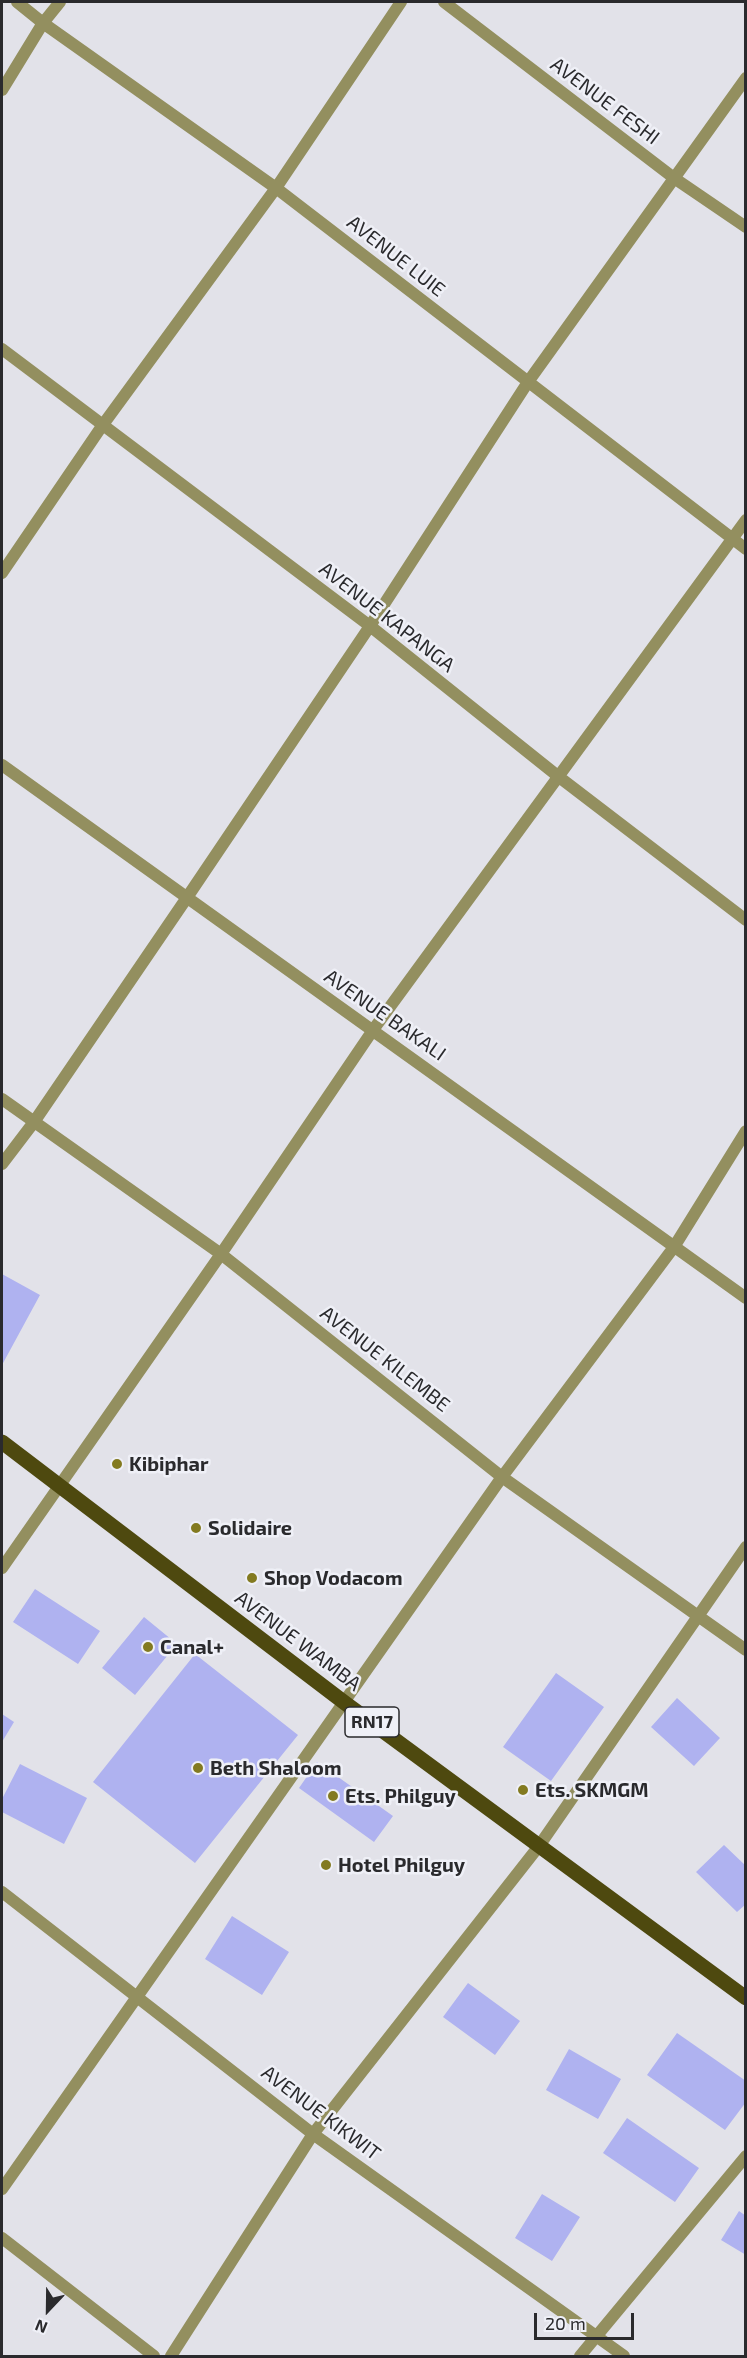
<!DOCTYPE html>
<html>
<head>
<meta charset="utf-8">
<style>
  body { margin:0 }
  #map { position:relative; width:747px; height:2358px; overflow:hidden; background:#e2e2e9; font-family:"Exo 2",sans-serif }
  canvas { display:block }
  .frame { position:absolute; inset:0; border:3px solid #2a2a2d; pointer-events:none }
  .north { position:absolute; left:18px; top:2280px; width:60px; height:60px; -webkit-text-stroke:4px #eff0f7; paint-order:stroke; rotate:202deg; font-size:16px; font-weight:700; line-height:24px; text-align:center; color:#2a2a2d }
  .north::after { content:''; display:block; margin:auto; width:21px; height:27px; background:#2a2a2d; clip-path:polygon(50% 0,100% 100%,50% 72%,0 100%) }
  .scale { position:absolute; left:534px; top:2313px; width:100px; height:27px; box-sizing:border-box; border:3px solid #2a2a2d; border-top:0; padding-left:8px; font-size:18px; line-height:21px; white-space:nowrap; color:#2a2a2d; -webkit-text-stroke:4px #eff0f7; paint-order:stroke }
</style>
</head>
<body>
<div id="map">
<canvas width="747" height="2358"></canvas>
<div class="frame"></div>
<div class="north">N</div>
<div class="scale">20 m</div>
</div>
<script>
const c = document.querySelector('canvas').getContext('2d');
c.lineJoin = 'round';
function fillPath(path, color) {
  c.fillStyle = color;
  c.fill(path, 'evenodd');
}
function strokePath(path, color, width, dash) {
  c.strokeStyle = color;
  c.lineWidth = width;
  c.lineCap = dash ? 'butt' : 'round';
  c.setLineDash(dash || []);
  c.stroke(path);
}
function write(font, color, halo, rows, align = 'center') {
  c.font = font + ' "Exo 2",sans-serif';
  c.lineWidth = 5;
  c.setLineDash([]);
  c.textBaseline = 'middle';
  c.strokeStyle = halo;
  c.fillStyle = color;
  for (const [text, x, y, turn = 0] of rows) {
    c.save();
    c.translate(x, y);
    c.rotate((+turn || 0) * Math.PI / 180);
    c.textAlign = isNaN(turn) ? turn : align;
    if (halo) c.strokeText(text, 0, 0);
    c.fillText(text, 0, 0);
    c.restore();
  }
}
const building = new Path2D(`
  M 2,1274 L 40,1295 L 2,1365 Z
  M 35,1589 L 100,1631 L 78,1664 L 13,1622 Z
  M 144,1617 L 177,1644 L 135,1695 L 102,1668 Z
  M 195,1654 L 298,1735 L 195,1863 L 93,1782 Z
  M 556,1673 L 604,1707 L 551,1781 L 503,1747 Z
  M 677,1698 L 720,1738 L 694,1766 L 651,1727 Z
  M 2,1714 L 14,1722 L 2,1742 Z
  M 317,1762 L 393,1816 L 374,1842 L 299,1788 Z
  M 20,1764 L 87,1798 L 64,1844 L 2,1812 L 2,1799 Z
  M 724,1845 L 746,1866 L 746,1904 L 737,1912 L 696,1872 Z
  M 232,1916 L 289,1952 L 262,1995 L 205,1959 Z
  M 468,1983 L 520,2021 L 495,2055 L 443,2017 Z
  M 677,2033 L 746,2081 L 746,2102 L 725,2130 L 647,2075 Z
  M 569,2049 L 621,2079 L 598,2119 L 546,2090 Z
  M 627,2118 L 699,2168 L 675,2202 L 603,2153 Z
  M 542,2194 L 580,2217 L 552,2261 L 515,2238 Z
  M 739,2211 L 746,2216 L 746,2255 L 721,2240 Z`);
const street = new Path2D(`
  M 17,2 L 43,23 L 276,188 L 746,549
  M 444,2 L 674,178 L 746,227
  M 2,90 L 43,23 L 60,2
  M 2,349 L 370,626 L 559,777 L 746,920
  M 2,573 L 102,426 L 276,188 L 401,2
  M 2,765 L 746,1298
  M 2,1099 L 221,1254 L 502,1477 L 746,1650
  M 2,1164 L 34,1122 L 186,899 L 370,626 L 528,382 L 746,78
  M 2,1568 L 221,1254 L 373,1030 L 746,520
  M 2,1892 L 313,2134 L 624,2356
  M 2,2189 L 502,1477 L 674,1247 L 746,1131
  M 2,2238 L 154,2356
  M 171,2356 L 313,2134 L 539,1846 L 746,1547
  M 580,2356 L 746,2156`);
const primary = new Path2D(`
  M 2,1442 L 345,1703 L 746,1998`);
const markers = [
  [117,1464,6,"#837a20"],
  [196,1528,6,"#837a20"],
  [252,1578,6,"#837a20"],
  [148,1647,6,"#837a20"],
  [198,1768,6,"#837a20"],
  [523,1790,6,"#837a20"],
  [333,1796,6,"#837a20"],
  [326,1865,6,"#837a20"]
];
const shields = [
  [372,1722,54]
];
const shieldNames = [
  ["RN17",372,1722]
];
const streetNames = [
  ["AVENUE FESHI",605,101,37],
  ["AVENUE LUIE",396,256,38],
  ["AVENUE KAPANGA",387,617,38],
  ["AVENUE BAKALI",385,1015,35],
  ["AVENUE KILEMBE",385,1359,38],
  ["AVENUE WAMBA",298,1641,37],
  ["AVENUE KIKWIT",321,2113,37]
];
const poiNames = [
  ["Kibiphar",129,1464],
  ["Solidaire",208,1528],
  ["Shop Vodacom",264,1578],
  ["Canal+",160,1647],
  ["Beth Shaloom",210,1768],
  ["Ets. SKMGM",535,1790],
  ["Ets. Philguy",345,1796],
  ["Hotel Philguy",338,1865]
];
fillPath(building, '#afb2f0');
strokePath(street, '#938f5f', 12);
strokePath(primary, '#4e490f', 15);
for (const [x, y, r, color] of markers) {
  const dot = new Path2D();
  dot.arc(x, y, r, 0, 2 * Math.PI);
  c.fillStyle = color;
  c.fill(dot);
  strokePath(dot, '#eff0f7', 2);
}
for (const [x, y, w] of shields) {
  const box = new Path2D();
  box.roundRect(x - w / 2, y - 15, w, 30, 4.5);
  c.fillStyle = '#eff0f7';
  c.fill(box);
  strokePath(box, '#2a2a2d', 1.5);
}
write('bold 18px', '#2a2a2d', null, shieldNames);
write('20px', '#2a2a2d', '#eff0f7', streetNames);
write('bold 20px', '#2a2a2d', '#eff0f7', poiNames, 'left');
</script>
</body>
</html>
